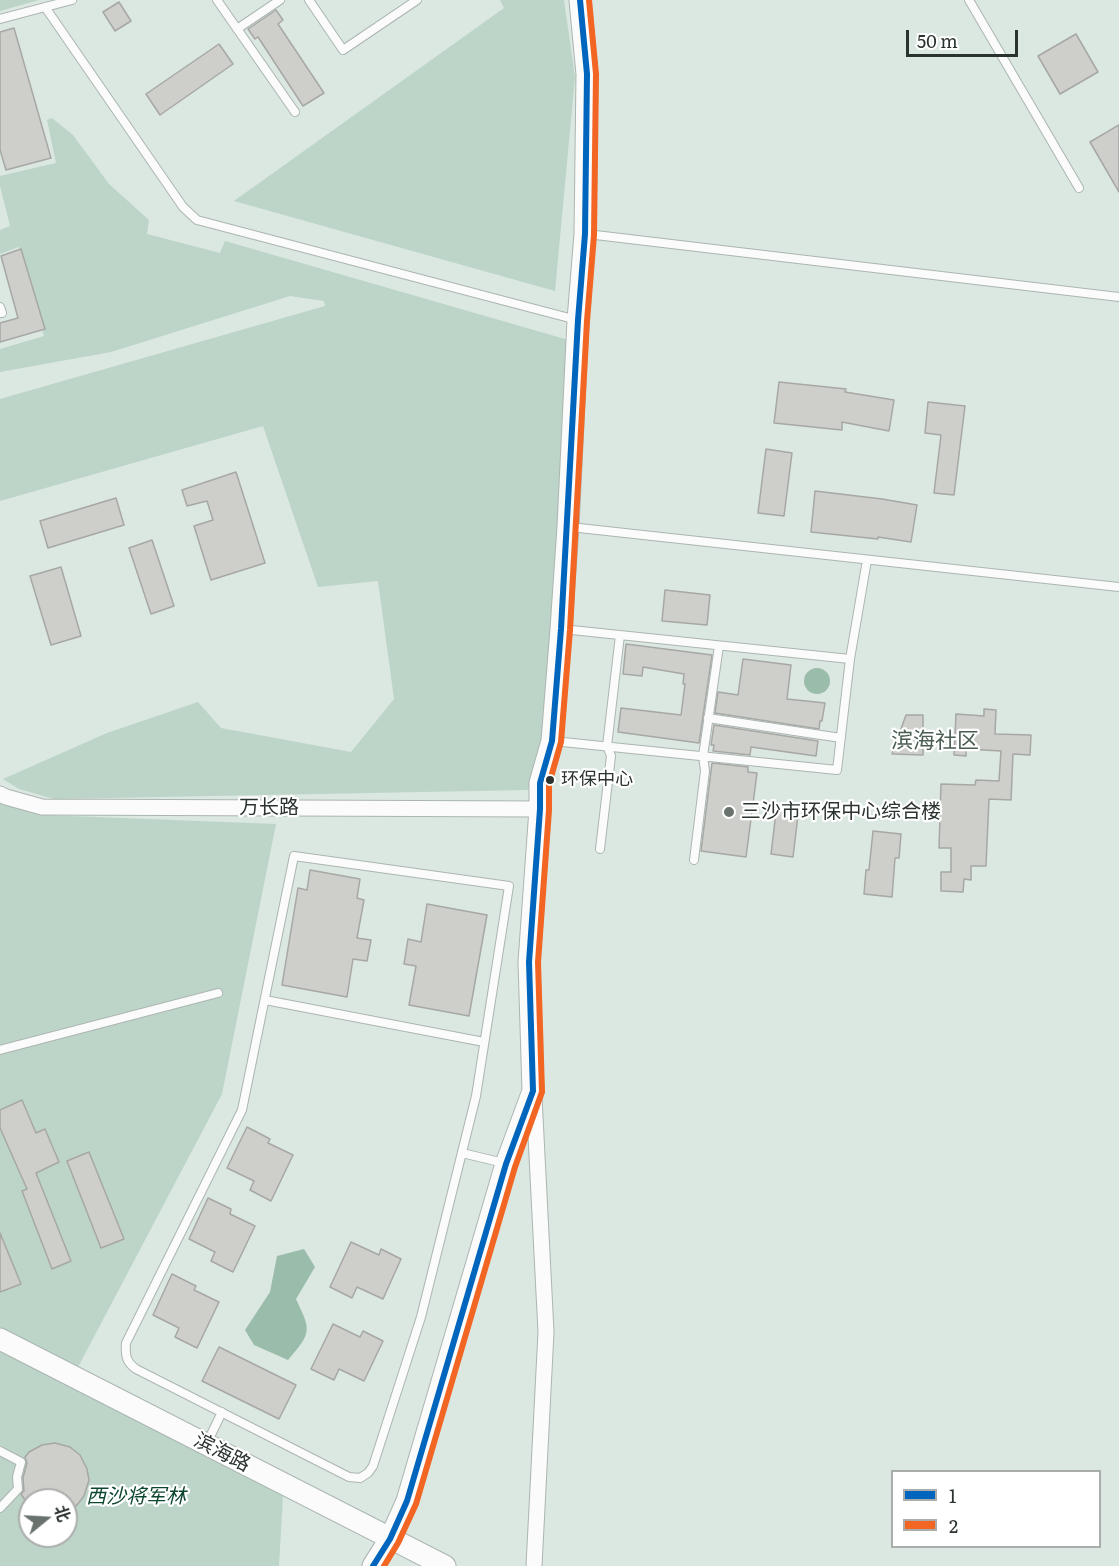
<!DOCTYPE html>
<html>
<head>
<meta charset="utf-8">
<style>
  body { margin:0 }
  #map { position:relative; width:1119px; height:1566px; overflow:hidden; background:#dbe7e1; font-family:Literata,"Noto Sans SC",serif }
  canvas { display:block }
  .legend { position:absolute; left:891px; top:1470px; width:210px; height:78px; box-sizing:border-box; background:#fff; border:2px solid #aaadac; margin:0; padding:8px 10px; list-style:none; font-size:18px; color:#2b332f }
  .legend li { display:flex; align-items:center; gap:12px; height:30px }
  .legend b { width:30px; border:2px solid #aaadac }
  .north { position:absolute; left:18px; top:1488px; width:60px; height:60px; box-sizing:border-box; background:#fff; border:2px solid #aaadac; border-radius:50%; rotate:72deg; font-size:16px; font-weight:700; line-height:24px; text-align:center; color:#2b332f }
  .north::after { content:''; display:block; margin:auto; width:21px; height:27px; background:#69726d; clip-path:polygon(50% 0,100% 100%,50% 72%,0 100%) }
  .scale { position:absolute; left:906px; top:30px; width:112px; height:27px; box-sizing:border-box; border:3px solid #2b332f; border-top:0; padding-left:8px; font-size:18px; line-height:21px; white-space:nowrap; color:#2b332f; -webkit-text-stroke:4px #fff; paint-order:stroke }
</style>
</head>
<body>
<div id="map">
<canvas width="1119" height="1566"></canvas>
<ul class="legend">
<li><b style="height:8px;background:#0065bd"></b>1</li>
<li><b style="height:8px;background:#f26522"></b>2</li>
</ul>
<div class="north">北</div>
<div class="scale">50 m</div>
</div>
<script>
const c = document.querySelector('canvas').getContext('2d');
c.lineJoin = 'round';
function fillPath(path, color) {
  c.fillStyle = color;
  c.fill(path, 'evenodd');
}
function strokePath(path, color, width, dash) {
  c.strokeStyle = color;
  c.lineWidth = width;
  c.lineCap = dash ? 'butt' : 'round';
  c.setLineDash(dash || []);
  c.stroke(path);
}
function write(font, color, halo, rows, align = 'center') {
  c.font = font + ' Literata,"Noto Sans SC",serif';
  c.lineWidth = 4.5;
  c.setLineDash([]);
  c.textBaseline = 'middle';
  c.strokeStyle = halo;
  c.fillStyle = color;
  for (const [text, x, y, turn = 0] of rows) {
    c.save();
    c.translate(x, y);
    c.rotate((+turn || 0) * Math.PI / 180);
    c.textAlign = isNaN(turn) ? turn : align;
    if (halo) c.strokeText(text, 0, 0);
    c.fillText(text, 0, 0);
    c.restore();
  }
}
const green = new Path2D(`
  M 0,0 L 39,0 L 0,11 Z
  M 500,0 L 564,0 L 575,77 L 555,291 L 234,201 L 504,8 Z
  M 52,118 L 73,135 L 109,184 L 149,220 L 147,234 L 220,253 L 225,241 L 572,341 L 554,568 L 540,783 L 527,790 L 54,799 L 19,789 L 3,779 L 107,733 L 198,702 L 221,728 L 351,752 L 394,699 L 378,581 L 318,587 L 263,426 L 0,501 L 0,399 L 325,306 L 324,301 L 290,296 L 111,352 L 0,372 L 0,349 L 44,336 L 19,247 L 0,254 L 0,230 L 10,226 L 0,186 L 0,176 L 56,163 L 47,120 Z
  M 0,802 L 45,815 L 276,824 L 222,1094 L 77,1369 L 0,1328 Z
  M 0,1351 L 283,1495 L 279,1566 L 0,1566 ZM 30,1500 L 66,1500 L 66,1536 L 30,1536 Z`);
const water = new Path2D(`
  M804 681a13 13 0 1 1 26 0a13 13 0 1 1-26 0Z
  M 304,1249 L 315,1267 L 296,1299 C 311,1331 312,1332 288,1360 L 254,1345 L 245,1330 L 270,1292 L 277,1256 Z`);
const building = new Path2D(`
  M 119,2 L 131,21 L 115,31 L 103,12 Z
  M 276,10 L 283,20 L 278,24 L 324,93 L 303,106 L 258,37 L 255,39 L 248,29 Z
  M 14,28 L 51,158 L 6,170 L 0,150 L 0,32 Z
  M 1076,34 L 1098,72 L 1060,94 L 1038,56 Z
  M 219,44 L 233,64 L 160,115 L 146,94 Z
  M 1119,125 L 1119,192 L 1090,142 Z
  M 21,249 L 45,329 L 0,342 L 0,323 L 18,318 L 1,256 Z
  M 779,382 L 846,389 L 845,392 L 894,400 L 889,431 L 842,422 L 842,430 L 774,423 Z
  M 928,402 L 965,406 L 954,495 L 934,493 L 941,435 L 925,433 Z
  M 766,449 L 792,453 L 784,516 L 758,513 Z
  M 236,472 L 265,563 L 211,580 L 194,526 L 213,520 L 207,501 L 187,506 L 182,490 Z
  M 815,491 L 882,499 L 917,505 L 911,542 L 878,537 L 878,539 L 811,532 Z
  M 116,498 L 124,525 L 48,548 L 40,521 Z
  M 152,540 L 174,606 L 151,614 L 129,548 Z
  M 61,567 L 81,636 L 51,645 L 30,576 Z
  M 665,590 L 710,595 L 707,625 L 662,621 Z
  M 626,644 L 712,655 L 699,743 L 618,732 L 621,708 L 681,715 L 685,684 L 683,684 L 684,674 L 643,667 L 642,676 L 623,674 Z
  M 743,659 L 791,665 L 787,699 L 825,703 L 822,721 L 820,721 L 819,729 L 715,713 L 718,692 L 738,695 Z
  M 984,709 L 996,710 L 995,734 L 1031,735 L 1030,755 L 1013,754 L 1011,800 L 989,799 L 986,866 L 971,866 L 971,880 L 964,879 L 963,892 L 941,891 L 941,872 L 951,872 L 951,848 L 939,848 L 941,784 L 975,785 L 976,780 L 999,781 L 1001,751 L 966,749 L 966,756 L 954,755 L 956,714 L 984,716 Z
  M 906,715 L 923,715 L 923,755 L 892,754 Z
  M 714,725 L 818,741 L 816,756 L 751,747 L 750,755 L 713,751 L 714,745 L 711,745 Z
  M 712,763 L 748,767 L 748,772 L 757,773 L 746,857 L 701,851 Z
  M 777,804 L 799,807 L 793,857 L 771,854 Z
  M 873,831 L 901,834 L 899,858 L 895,858 L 892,897 L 864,894 L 866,870 L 869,870 Z
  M 310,870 L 360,879 L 357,898 L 364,900 L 357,938 L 371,940 L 367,961 L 353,959 L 347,997 L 282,985 L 298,888 L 307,890 Z
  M 427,904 L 487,915 L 469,1016 L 409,1005 L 416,966 L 404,964 L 408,939 L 421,942 Z
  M 22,1100 L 36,1133 L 45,1129 L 59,1162 L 36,1173 L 71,1261 L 52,1269 L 22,1191 L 27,1189 L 0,1128 L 0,1110 Z
  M 247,1127 L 270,1139 L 268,1143 L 293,1155 L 271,1201 L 250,1190 L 254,1181 L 227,1168 Z
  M 89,1152 L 124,1239 L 101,1248 L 67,1161 Z
  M 208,1198 L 231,1209 L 230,1214 L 255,1226 L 233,1272 L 211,1261 L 215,1252 L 189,1239 Z
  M 0,1233 L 21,1284 L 0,1292 Z
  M 351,1242 L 379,1255 L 381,1249 L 401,1259 L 383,1299 L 357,1287 L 352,1298 L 330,1287 Z
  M 172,1274 L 196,1286 L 194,1290 L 219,1302 L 197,1348 L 175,1337 L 179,1328 L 153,1315 Z
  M 333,1324 L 360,1337 L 363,1331 L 383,1341 L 364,1381 L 339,1369 L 334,1380 L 311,1369 Z
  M 219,1347 L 296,1385 L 279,1419 L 202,1381 Z
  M 55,1443 L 70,1447 L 80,1455 L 87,1469 L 89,1480 L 84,1496 L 77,1505 L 66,1512 L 66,1500 L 25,1500 L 21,1494 L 24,1491 L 23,1478 L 27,1463 L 25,1457 L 29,1452 L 42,1445 Z`);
const lane = new Path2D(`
  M 217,0 L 295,112
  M 309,0 L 343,50 L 417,0
  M 969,0 L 1079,188
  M 45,7 L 183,207 L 197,220 L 577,320
  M 0,19 L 72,0
  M 237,29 L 280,0
  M 587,234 L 1119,297
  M 0,307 L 2,313 L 0,313
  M 570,527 L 1119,587
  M 850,659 L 867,560
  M 708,718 L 841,738
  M 553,741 L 837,770 L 850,659 L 562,629
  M 600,849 L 611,756 L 607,746 L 620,635
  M 294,856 L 509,886 L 476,1096 L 421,1317 L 373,1466 L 368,1473 L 360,1478 L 349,1477 L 136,1369 C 126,1362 125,1355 126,1343 L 242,1110 Z
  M 694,860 L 705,771 L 703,756 L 719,646
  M 265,1000 L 484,1042
  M 0,1050 L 218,993
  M 462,1153 L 504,1163
  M 207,1443 L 222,1412
  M 0,1451 L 21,1462 L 17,1477 L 18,1489 L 0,1508`);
const street = new Path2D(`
  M 0,794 L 6,797 L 42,807 L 540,809
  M 534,1566 L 546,1332 L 534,1097`);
const secondary = new Path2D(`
  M 0,1339 L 445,1566
  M 373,1566 L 390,1539 L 407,1501 L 506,1164 L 533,1091 L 529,962 L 540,809 L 540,783 L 552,741 L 561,629 L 568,527 L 578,320 L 585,234 L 587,74 L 580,0`);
const bus1 = new Path2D(`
  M 373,1566 L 390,1539 L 407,1501 L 506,1164 L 533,1091 L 529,962 L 540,809 L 540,783 L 552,741 L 561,629 L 578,320 L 585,234 L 587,74 L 580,0`);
const bus2 = new Path2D(`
  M 384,1566 L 398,1543 L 416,1504 L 515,1167 L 542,1092 L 538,962 L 549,810 L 549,784 L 561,742 L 570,630 L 587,321 L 594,235 L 596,74 L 589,0`);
const markers = [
  [550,780,5,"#2b332f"],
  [729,812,6,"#69726d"]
];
const busNames = [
  ["环保中心",561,780]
];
const streetNames = [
  ["万长路",269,808],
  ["滨海路",222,1453,27]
];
const poiNames = [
  ["三沙市环保中心综合楼",741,812]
];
const parkNames = [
  ["西沙将军林",136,1497]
];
const quarterNames = [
  ["滨海社区",935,742]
];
fillPath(green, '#bcd5c8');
fillPath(water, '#9abcab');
fillPath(building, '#cececb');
strokePath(building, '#a7a8a5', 1.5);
strokePath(lane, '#acb5b1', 10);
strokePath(street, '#acb5b1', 17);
strokePath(secondary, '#acb5b1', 23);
strokePath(lane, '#fafbfa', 8);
strokePath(street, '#fafbfa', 15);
strokePath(secondary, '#fafbfa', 21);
strokePath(bus1, '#0065bd', 6);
strokePath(bus2, '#f26522', 6);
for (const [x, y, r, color] of markers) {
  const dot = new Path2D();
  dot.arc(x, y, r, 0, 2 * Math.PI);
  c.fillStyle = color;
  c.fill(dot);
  strokePath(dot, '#fff', 2);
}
write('18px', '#2b332f', '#fff', busNames, 'left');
write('20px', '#2b332f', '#fff', streetNames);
write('20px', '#2b332f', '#fff', poiNames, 'left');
write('italic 20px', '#0c462f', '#fff', parkNames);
write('22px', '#4a5d53', '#fff', quarterNames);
</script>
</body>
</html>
